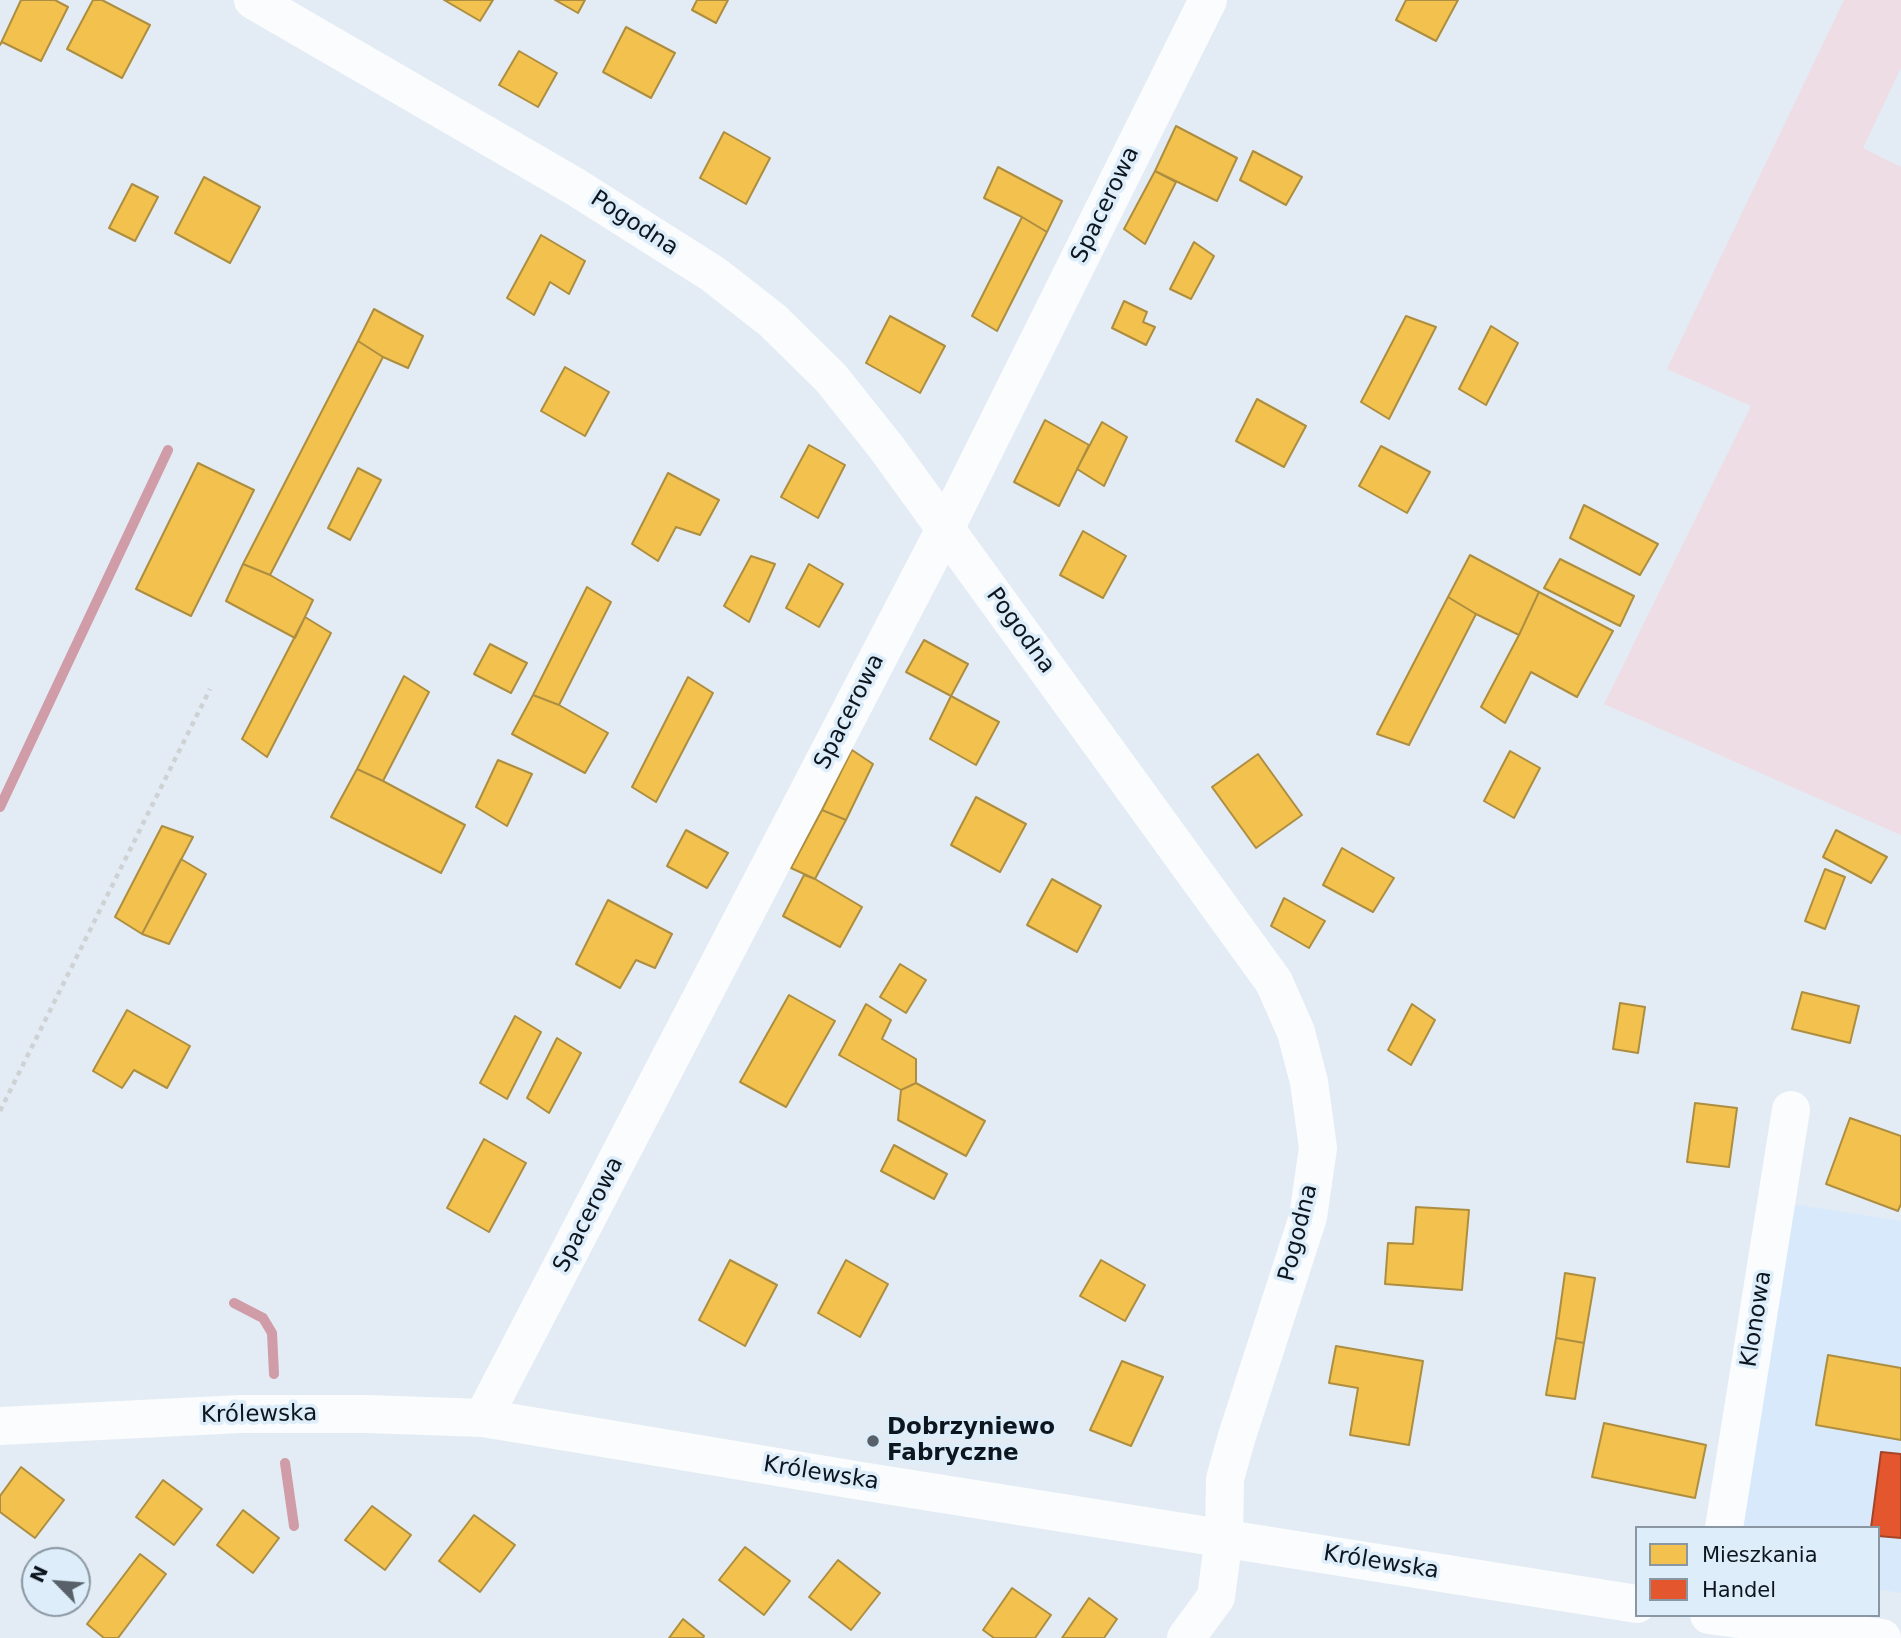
<!DOCTYPE html>
<html>
<head>
<meta charset="utf-8">
<style>
  body { margin:0 }
  #map { position:relative; width:1901px; height:1638px; overflow:hidden; background:#e3ecf4; font-family:"DejaVu Sans",sans-serif }
  canvas { display:block }
  .legend { position:absolute; left:1635px; top:1526px; width:245px; height:91px; box-sizing:border-box; background:#ddedfa; border:2px solid #8a97a2; margin:0; padding:9px 12px; list-style:none; font-size:21px; color:#0d161e }
  .legend li { display:flex; align-items:center; gap:14px; height:35px }
  .legend b { width:35px; border:2px solid #8a97a2 }
  .north { position:absolute; left:21px; top:1547px; width:70px; height:70px; box-sizing:border-box; background:#ddedfa; border:2px solid #8a97a2; border-radius:50%; rotate:295deg; font-size:19px; font-weight:700; line-height:28px; text-align:center; color:#0d161e }
  .north::after { content:''; display:block; margin:auto; width:24px; height:32px; background:#586169; clip-path:polygon(50% 0,100% 100%,50% 72%,0 100%) }
</style>
</head>
<body>
<div id="map">
<canvas width="1901" height="1638"></canvas>
<ul class="legend">
<li><b style="height:19px;background:#f2c14e"></b>Mieszkania</li>
<li><b style="height:19px;background:#e4572e"></b>Handel</li>
</ul>
<div class="north">N</div>
</div>
<script>
const c = document.querySelector('canvas').getContext('2d');
c.lineJoin = 'round';
function fillPath(path, color) {
  c.fillStyle = color;
  c.fill(path, 'evenodd');
}
function strokePath(path, color, width, dash) {
  c.strokeStyle = color;
  c.lineWidth = width;
  c.lineCap = dash ? 'butt' : 'round';
  c.setLineDash(dash || []);
  c.stroke(path);
}
function write(font, color, halo, rows, align = 'center') {
  c.font = font + ' "DejaVu Sans",sans-serif';
  c.lineWidth = 7;
  c.setLineDash([]);
  c.textBaseline = 'middle';
  c.strokeStyle = halo;
  c.fillStyle = color;
  for (const [text, x, y, turn = 0] of rows) {
    c.save();
    c.translate(x, y);
    c.rotate((+turn || 0) * Math.PI / 180);
    c.textAlign = isNaN(turn) ? turn : align;
    if (halo) c.strokeText(text, 0, 0);
    c.fillText(text, 0, 0);
    c.restore();
  }
}
const built = new Path2D(`
  M 1792,1204 L 1901,1221 L 1901,1593 L 1878,1589 L 1878,1528 L 1736,1528 Z`);
const green = new Path2D(`
  M 1844,0 L 1901,0 L 1901,68 L 1863,148 L 1901,167 L 1901,835 L 1604,704 L 1751,406 L 1667,369 Z`);
const homes = new Path2D(`
  M 21,0 L 55,0 L 68,7 L 41,61 L 2,42 L 0,45 Z
  M 93,0 L 102,0 L 150,25 L 122,78 L 67,49 Z
  M 444,0 L 493,0 L 480,21 Z
  M 555,0 L 585,0 L 578,13 Z
  M 697,0 L 728,0 L 716,23 L 692,10 Z
  M 1406,0 L 1458,0 L 1436,41 L 1396,20 Z
  M 626,27 L 675,53 L 651,98 L 603,72 Z
  M 519,51 L 557,73 L 538,107 L 499,85 Z
  M 1176,126 L 1237,158 L 1217,201 L 1155,171 Z
  M 724,132 L 770,158 L 746,204 L 700,178 Z
  M 1253,151 L 1302,177 L 1286,205 L 1240,180 Z
  M 998,167 L 1062,201 L 1047,232 L 1022,217 L 984,198 Z
  M 1155,171 L 1176,182 L 1145,244 L 1124,229 Z
  M 204,177 L 260,207 L 230,263 L 175,233 Z
  M 132,184 L 158,197 L 135,241 L 109,228 Z
  M 1022,217 L 1047,232 L 997,331 L 972,316 Z
  M 541,235 L 585,261 L 569,294 L 550,282 L 534,315 L 507,298 Z
  M 1194,242 L 1214,256 L 1191,299 L 1170,289 Z
  M 1124,301 L 1147,312 L 1143,322 L 1155,327 L 1146,345 L 1112,328 Z
  M 374,309 L 423,336 L 408,368 L 383,357 L 358,341 Z
  M 890,316 L 945,346 L 920,393 L 866,363 Z
  M 1406,316 L 1436,327 L 1389,419 L 1361,402 Z
  M 1491,326 L 1518,343 L 1486,405 L 1459,389 Z
  M 358,341 L 383,357 L 270,575 L 243,564 Z
  M 565,367 L 609,392 L 585,436 L 541,411 Z
  M 1257,399 L 1306,426 L 1284,467 L 1236,441 Z
  M 1045,420 L 1089,445 L 1059,506 L 1014,482 Z
  M 1102,422 L 1127,437 L 1104,486 L 1077,469 Z
  M 809,445 L 845,465 L 818,518 L 781,497 Z
  M 1381,446 L 1430,472 L 1407,513 L 1359,486 Z
  M 198,463 L 254,490 L 191,616 L 136,589 Z
  M 358,468 L 381,480 L 350,540 L 328,528 Z
  M 668,473 L 719,500 L 700,535 L 676,527 L 658,561 L 632,544 Z
  M 1584,505 L 1658,544 L 1640,575 L 1570,538 Z
  M 1083,531 L 1126,556 L 1103,598 L 1060,575 Z
  M 1470,555 L 1539,592 L 1519,635 L 1476,614 L 1448,597 Z
  M 751,556 L 775,564 L 749,622 L 724,606 Z
  M 1560,559 L 1634,596 L 1620,626 L 1544,588 Z
  M 243,564 L 270,575 L 313,600 L 295,638 L 226,601 Z
  M 809,564 L 843,584 L 819,627 L 786,608 Z
  M 587,587 L 611,602 L 559,705 L 533,695 Z
  M 1539,592 L 1613,631 L 1577,697 L 1531,672 L 1505,723 L 1481,707 L 1519,635 Z
  M 1448,597 L 1476,614 L 1409,745 L 1377,734 Z
  M 305,617 L 331,633 L 267,757 L 242,739 Z
  M 924,640 L 968,664 L 951,696 L 906,672 Z
  M 490,644 L 527,663 L 511,693 L 474,674 Z
  M 404,676 L 429,692 L 383,781 L 357,769 Z
  M 688,677 L 713,693 L 656,802 L 632,787 Z
  M 533,695 L 559,705 L 608,733 L 585,773 L 512,734 Z
  M 951,696 L 999,722 L 976,765 L 930,739 Z
  M 852,750 L 873,764 L 846,820 L 822,810 Z
  M 1510,751 L 1540,768 L 1514,818 L 1484,801 Z
  M 1258,754 L 1302,815 L 1256,848 L 1212,787 Z
  M 498,760 L 532,774 L 507,826 L 476,807 Z
  M 357,769 L 383,781 L 465,825 L 441,873 L 331,817 Z
  M 976,797 L 1026,824 L 1000,872 L 951,845 Z
  M 822,810 L 846,820 L 815,879 L 791,868 Z
  M 162,826 L 193,837 L 142,934 L 115,917 Z
  M 686,830 L 728,853 L 707,888 L 667,866 Z
  M 1836,830 L 1887,857 L 1871,883 L 1823,857 Z
  M 1342,848 L 1394,878 L 1373,912 L 1323,885 Z
  M 181,859 L 206,874 L 169,944 L 142,934 Z
  M 1825,869 L 1845,877 L 1825,929 L 1805,921 Z
  M 804,875 L 815,879 L 862,907 L 840,947 L 783,916 Z
  M 1052,879 L 1101,906 L 1077,952 L 1027,925 Z
  M 1284,898 L 1325,921 L 1309,948 L 1271,926 Z
  M 608,900 L 672,934 L 655,968 L 636,960 L 620,988 L 576,964 Z
  M 900,964 L 926,980 L 906,1013 L 880,997 Z
  M 1802,992 L 1859,1006 L 1850,1043 L 1792,1029 Z
  M 789,995 L 835,1021 L 786,1107 L 740,1082 Z
  M 1620,1003 L 1645,1007 L 1638,1053 L 1613,1049 Z
  M 866,1004 L 891,1020 L 882,1039 L 916,1059 L 916,1083 L 901,1090 L 839,1055 Z
  M 1412,1004 L 1435,1020 L 1411,1065 L 1388,1050 Z
  M 127,1010 L 190,1046 L 167,1088 L 134,1070 L 122,1088 L 93,1071 Z
  M 515,1016 L 541,1032 L 507,1099 L 480,1083 Z
  M 557,1038 L 581,1053 L 549,1113 L 527,1098 Z
  M 916,1083 L 985,1121 L 966,1156 L 898,1120 L 901,1090 Z
  M 1695,1103 L 1737,1108 L 1729,1167 L 1687,1162 Z
  M 1850,1118 L 1901,1136 L 1901,1204 L 1898,1211 L 1826,1184 Z
  M 484,1139 L 526,1163 L 489,1232 L 447,1208 Z
  M 894,1145 L 947,1174 L 934,1199 L 881,1171 Z
  M 1416,1207 L 1469,1210 L 1462,1290 L 1385,1284 L 1388,1243 L 1413,1244 Z
  M 730,1260 L 777,1285 L 745,1346 L 699,1320 Z
  M 846,1260 L 888,1284 L 860,1337 L 818,1313 Z
  M 1101,1260 L 1145,1285 L 1125,1321 L 1080,1296 Z
  M 1565,1273 L 1595,1278 L 1584,1343 L 1556,1338 Z
  M 1556,1338 L 1584,1343 L 1575,1399 L 1546,1395 Z
  M 1336,1346 L 1423,1361 L 1409,1445 L 1350,1435 L 1358,1388 L 1329,1383 Z
  M 1828,1355 L 1901,1368 L 1901,1440 L 1816,1425 Z
  M 1122,1361 L 1163,1377 L 1131,1446 L 1090,1430 Z
  M 1604,1423 L 1706,1445 L 1695,1498 L 1592,1477 Z
  M 21,1467 L 64,1500 L 35,1538 L 0,1512 L 0,1496 Z
  M 163,1480 L 202,1509 L 174,1545 L 136,1517 Z
  M 372,1506 L 411,1535 L 385,1570 L 345,1540 Z
  M 243,1510 L 279,1538 L 253,1573 L 217,1545 Z
  M 474,1515 L 515,1545 L 480,1592 L 439,1561 Z
  M 745,1547 L 790,1581 L 764,1615 L 719,1580 Z
  M 140,1554 L 166,1574 L 118,1638 L 104,1638 L 87,1624 Z
  M 838,1560 L 880,1593 L 851,1630 L 809,1597 Z
  M 1012,1588 L 1051,1615 L 1035,1638 L 994,1638 L 983,1630 Z
  M 1089,1598 L 1117,1619 L 1104,1638 L 1062,1638 Z
  M 683,1619 L 704,1636 L 703,1638 L 669,1638 Z`);
const shops = new Path2D(`
  M 1881,1452 L 1901,1454 L 1901,1538 L 1878,1536 L 1878,1528 L 1871,1528 Z`);
const stream = new Path2D(`
  M 0,807 L 168,450
  M 234,1303 L 263,1318 L 272,1333 L 274,1374
  M 285,1463 L 294,1526`);
const path = new Path2D(`
  M 0,1111 L 210,689`);
const minor = new Path2D(`
  M 483,1418 L 945,529 L 1208,0
  M 1724,1528 L 1791,1110
  M 1186,1638 L 1216,1597 L 1224,1537`);
const tertiary = new Path2D(`
  M 253,0 L 574,186 L 713,274 L 772,320 L 831,378 L 886,447 L 1274,982 L 1296,1032 L 1309,1082 L 1318,1148 L 1308,1217 L 1237,1436 L 1225,1479 L 1224,1537
  M 0,1426 L 241,1414 L 368,1414 L 483,1418 L 861,1481 L 1637,1604
  M 1709,1615 L 1882,1638`);
const markers = [
  [873,1441,7,"#586169"]
];
const streetNames = [
  ["Spacerowa",1106,205,-64],
  ["Pogodna",634,224,33],
  ["Pogodna",1020,631,54],
  ["Spacerowa",850,712,-63],
  ["Spacerowa",589,1215,-63],
  ["Pogodna",1299,1233,-76],
  ["Klonowa",1757,1319,-81],
  ["Królewska",259,1415,-1],
  ["Królewska",821,1474,9],
  ["Królewska",1381,1563,9]
];
const poiNames = [
  ["Dobrzyniewo",887,1428],
  ["Fabryczne",887,1454]
];
fillPath(built, '#d7e9fa');
fillPath(green, '#eedde4');
fillPath(homes, '#f2c14e');
strokePath(homes, '#ad8e40', 2);
fillPath(shops, '#e4572e');
strokePath(shops, '#a44429', 2);
strokePath(stream, '#cf9ca7', 10);
strokePath(path, '#cfd2d4', 4.5, [5, 5]);
strokePath(minor, '#fbfcfd', 38);
strokePath(tertiary, '#fbfcfd', 38);
for (const [x, y, r, color] of markers) {
  const dot = new Path2D();
  dot.arc(x, y, r, 0, 2 * Math.PI);
  c.fillStyle = color;
  c.fill(dot);
  strokePath(dot, '#ddedfa', 2.5);
}
write('23px', '#0d161e', '#ddedfa', streetNames);
write('bold 23px', '#0d161e', '#ddedfa', poiNames, 'left');
</script>
</body>
</html>
